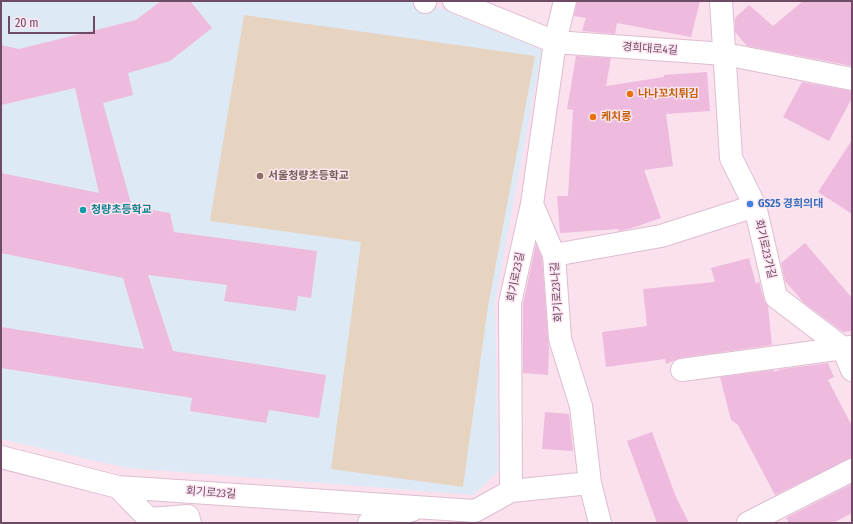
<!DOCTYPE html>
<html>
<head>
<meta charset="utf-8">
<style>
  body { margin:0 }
  #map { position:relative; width:853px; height:524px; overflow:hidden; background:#fae1ed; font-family:"Fira Sans Condensed",sans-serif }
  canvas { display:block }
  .frame { position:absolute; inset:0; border:2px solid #6f4a65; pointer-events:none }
  .scale { position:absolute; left:8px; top:16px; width:87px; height:18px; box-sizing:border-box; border:2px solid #6f4a65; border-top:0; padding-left:5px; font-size:12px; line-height:14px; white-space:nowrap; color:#6f4a65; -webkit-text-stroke:3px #fee6f1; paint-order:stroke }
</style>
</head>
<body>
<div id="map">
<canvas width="853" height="524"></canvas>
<div class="frame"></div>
<div class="scale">20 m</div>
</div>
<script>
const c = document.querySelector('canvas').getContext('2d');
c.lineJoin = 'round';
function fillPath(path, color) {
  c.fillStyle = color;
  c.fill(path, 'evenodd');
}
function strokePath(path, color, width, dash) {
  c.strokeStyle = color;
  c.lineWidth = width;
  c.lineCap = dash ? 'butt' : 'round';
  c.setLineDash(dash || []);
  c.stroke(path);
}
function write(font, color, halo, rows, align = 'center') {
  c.font = font + ' "Fira Sans Condensed","Noto Sans KR",sans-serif';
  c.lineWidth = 3;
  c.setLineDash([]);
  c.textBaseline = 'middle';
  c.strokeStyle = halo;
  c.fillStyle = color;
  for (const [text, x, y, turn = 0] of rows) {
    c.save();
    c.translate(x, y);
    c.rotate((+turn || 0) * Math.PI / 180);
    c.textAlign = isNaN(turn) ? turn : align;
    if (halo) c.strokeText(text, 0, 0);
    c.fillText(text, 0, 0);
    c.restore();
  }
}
const education = new Path2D(`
  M 1,1 L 422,1 L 542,50 L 495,302 L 498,471 L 474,495 L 128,468 L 1,439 Z`);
const green = new Path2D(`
  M 244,15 L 535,56 L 488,306 L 463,487 L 331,469 L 361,242 L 210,221 Z`);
const building = new Path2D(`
  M 161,1 L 190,1 L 212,28 L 170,61 L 128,73 L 133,95 L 103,103 L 132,207 L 170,213 L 174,232 L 317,251 L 311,298 L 298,296 L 296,311 L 224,301 L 227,285 L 148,275 L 173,351 L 326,375 L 319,418 L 269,410 L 266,423 L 190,411 L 192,398 L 1,368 L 1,327 L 144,349 L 123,278 L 1,253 L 1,173 L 99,193 L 75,88 L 1,105 L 1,45 L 19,49 L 136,20 Z
  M 577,1 L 700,1 L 691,37 L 617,23 L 615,34 L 582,31 L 586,18 L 574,16 Z
  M 803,1 L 852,1 L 852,66 L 747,46 L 735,32 L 735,18 L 749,5 L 773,26 Z
  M 576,56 L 611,58 L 606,86 L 664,77 L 664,75 L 707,72 L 710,111 L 666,114 L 673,166 L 644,170 L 661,218 L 632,228 L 619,231 L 618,229 L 560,233 L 557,196 L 568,196 L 573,110 L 567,109 Z
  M 802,82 L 852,91 L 852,98 L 829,141 L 783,117 Z
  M 852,140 L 852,214 L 818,192 Z
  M 805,243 L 852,298 L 852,331 L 843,332 L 804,303 L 785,281 L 781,263 Z
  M 536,244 L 542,258 L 549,348 L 548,375 L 523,373 L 523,304 Z
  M 749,258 L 756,284 L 759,281 L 764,300 L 768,306 L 772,345 L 680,358 L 666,364 L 665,359 L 606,367 L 602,332 L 647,326 L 643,289 L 715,282 L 711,268 Z
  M 828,363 L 834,377 L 828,380 L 852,426 L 852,458 L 775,495 L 738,425 L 731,420 L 720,377 L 774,370 L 774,372 L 782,369 Z
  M 545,412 L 569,414 L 573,451 L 542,449 Z
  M 652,432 L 676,497 L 689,523 L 657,523 L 627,441 Z
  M 852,484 L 852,513 L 833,523 L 789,523 L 786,518 Z`);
const minor = new Path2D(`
  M 454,1 L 555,42 L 725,54 L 852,79
  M 721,1 L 731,158 L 755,206 L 776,297 L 843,348 L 852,370
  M 425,2 L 425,1
  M 532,204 L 554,255
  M 682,370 L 851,347
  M 1,457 L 118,487 L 475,511 L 511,491 L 510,303 L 532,204 L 555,42 L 565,1
  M 118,487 L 149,519 L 188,516 L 190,523
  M 511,491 L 590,483
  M 369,523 L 412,510
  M 600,523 L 590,483 L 581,406 L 560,339 L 554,255 L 661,236 L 755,206
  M 748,523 L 852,470`);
const markers = [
  [630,94,4,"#e8710a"],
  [593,117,4,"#e8710a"],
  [260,176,4,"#8d6e63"],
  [750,204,4,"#3f7fe0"],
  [83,210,4,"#0f9aa8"]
];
const streetNames = [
  ["경희대로4길",650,49,4],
  ["회기로23가길",765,249,77],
  ["회기로23길",516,277,-79],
  ["회기로23나길",557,292,-94],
  ["회기로23길",211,493,4]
];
const foodNames = [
  ["나나꼬치튀김",638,94],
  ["케치롱",601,117]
];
const educationNames = [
  ["서울청량초등학교",268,176]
];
const shopNames = [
  ["GS25 경희의대",758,204]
];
const cultureNames = [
  ["청량초등학교",91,210]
];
fillPath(education, '#dee9f6');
fillPath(green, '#e6d4c1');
fillPath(building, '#eebade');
strokePath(minor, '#debdd1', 24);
strokePath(minor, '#fff', 22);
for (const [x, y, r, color] of markers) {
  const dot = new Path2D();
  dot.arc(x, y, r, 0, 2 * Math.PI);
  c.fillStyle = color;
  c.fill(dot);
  strokePath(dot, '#fee6f1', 1.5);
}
write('11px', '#6f4a65', '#fee6f1', streetNames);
write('bold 11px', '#c56008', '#fee6f1', foodNames, 'left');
write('bold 11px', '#785e54', '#fee6f1', educationNames, 'left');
write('bold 11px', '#366cbe', '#fee6f1', shopNames, 'left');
write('bold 11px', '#0d838f', '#fee6f1', cultureNames, 'left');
</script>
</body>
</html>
